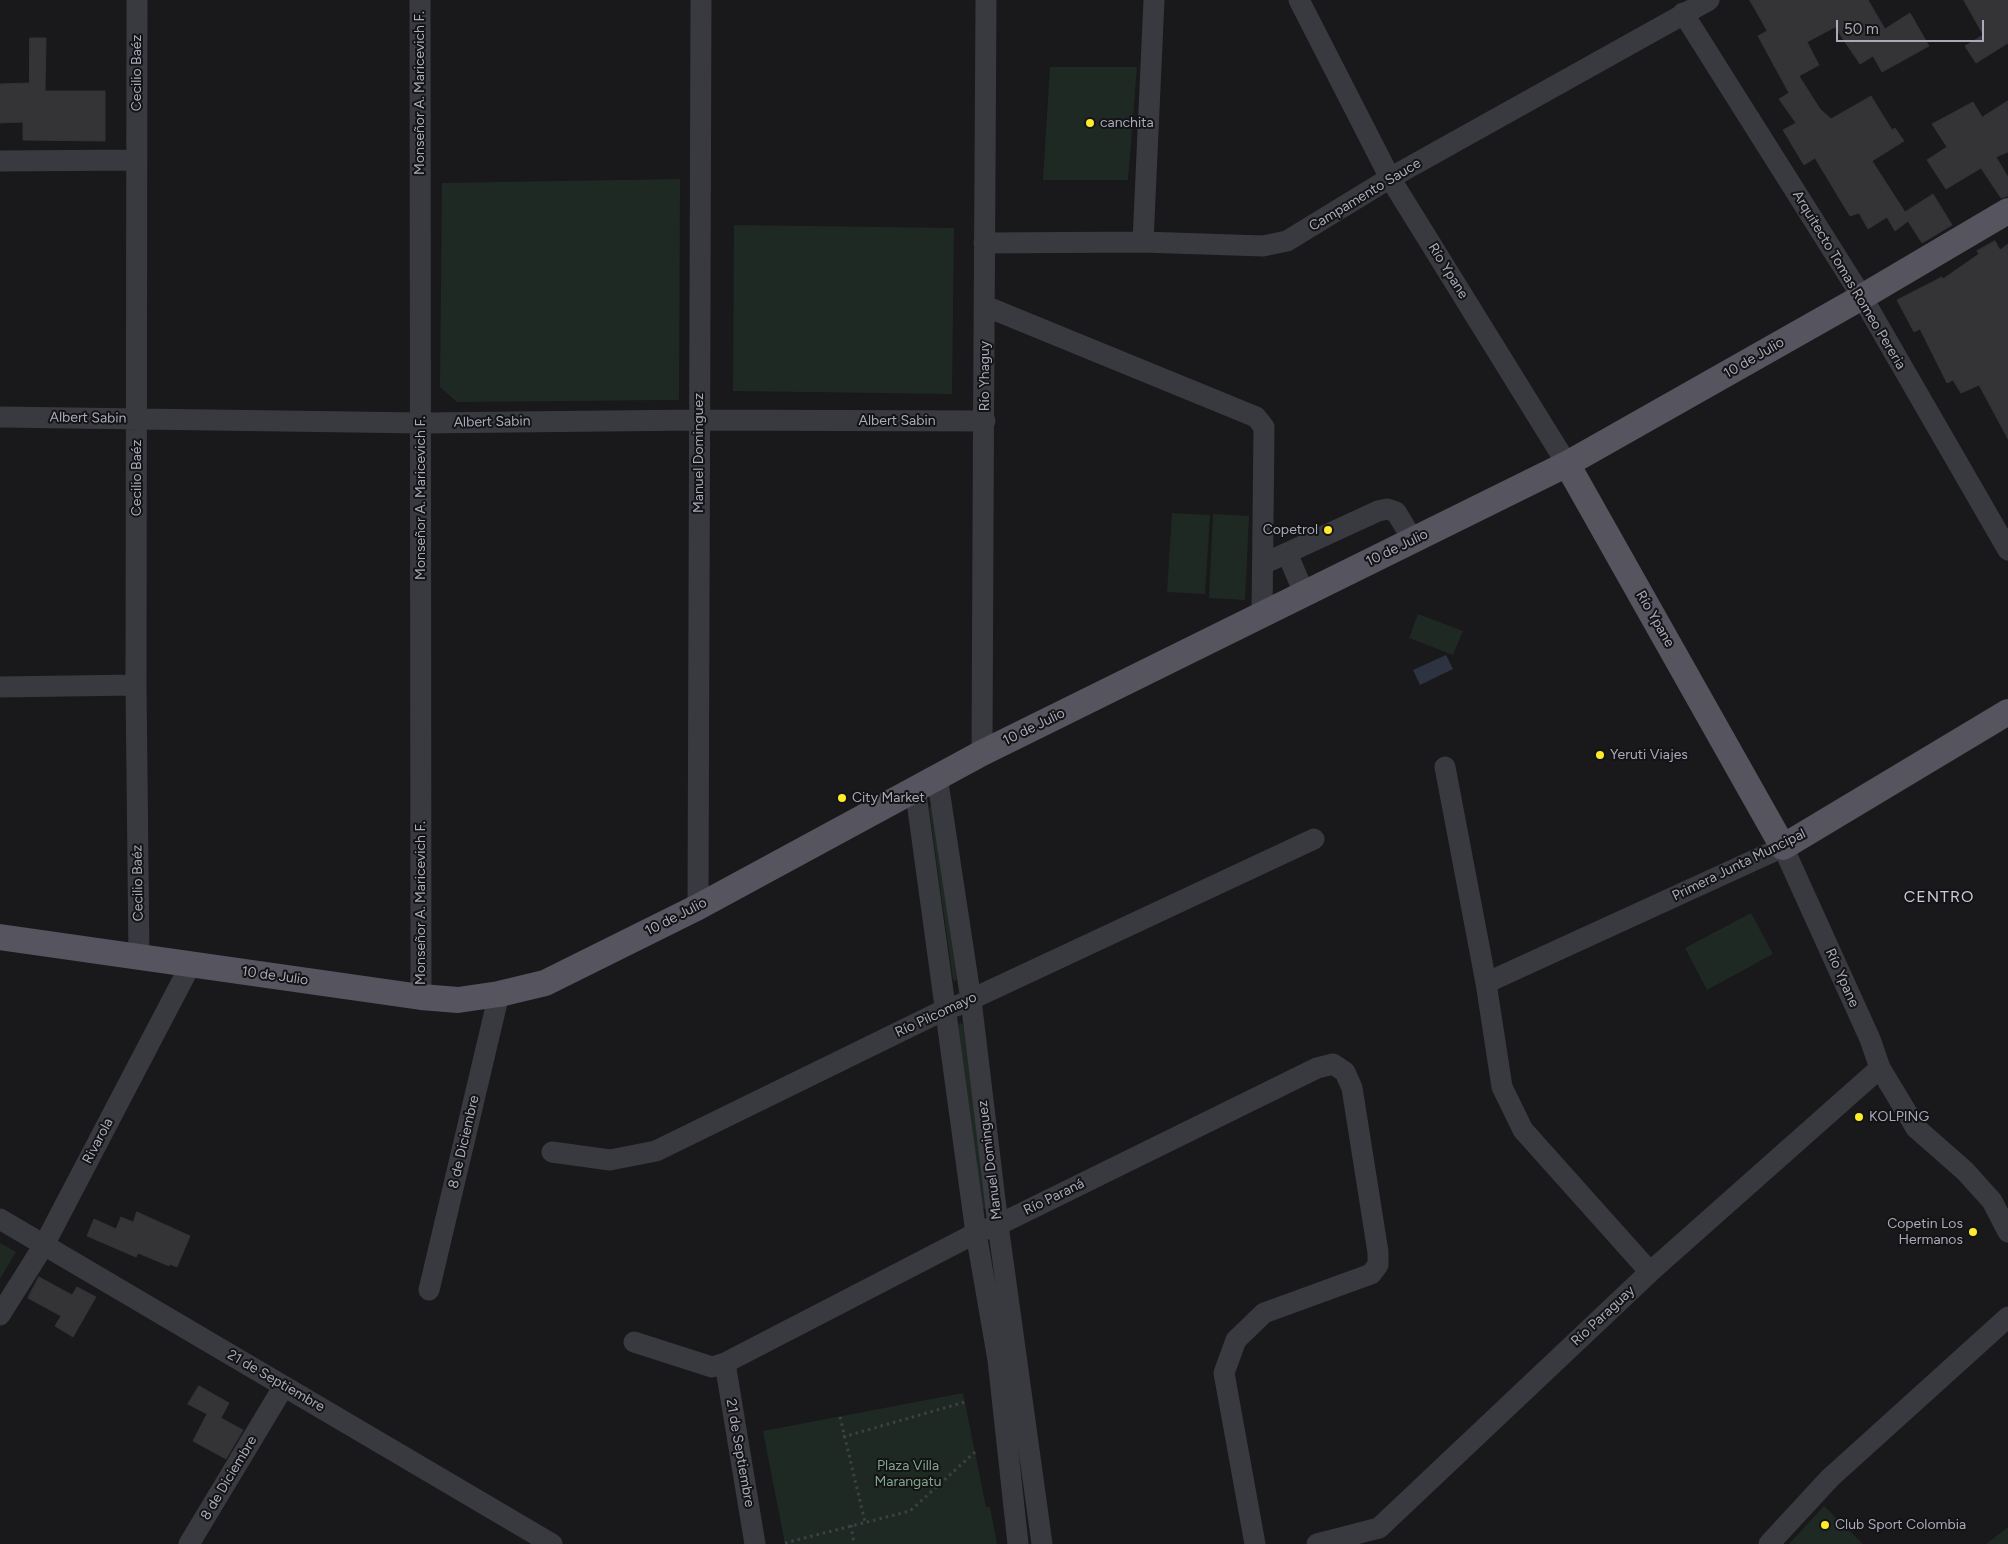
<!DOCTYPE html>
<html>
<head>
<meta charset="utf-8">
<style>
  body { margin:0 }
  #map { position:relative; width:2008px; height:1544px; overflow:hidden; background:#19181a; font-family:Figtree,sans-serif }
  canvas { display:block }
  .scale { position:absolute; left:1836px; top:20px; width:148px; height:22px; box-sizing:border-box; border:2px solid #a9abbb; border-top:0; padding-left:6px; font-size:15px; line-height:18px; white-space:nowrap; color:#a9abbb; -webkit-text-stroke:4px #141315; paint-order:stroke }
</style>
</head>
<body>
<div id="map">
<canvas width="2008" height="1544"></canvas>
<div class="scale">50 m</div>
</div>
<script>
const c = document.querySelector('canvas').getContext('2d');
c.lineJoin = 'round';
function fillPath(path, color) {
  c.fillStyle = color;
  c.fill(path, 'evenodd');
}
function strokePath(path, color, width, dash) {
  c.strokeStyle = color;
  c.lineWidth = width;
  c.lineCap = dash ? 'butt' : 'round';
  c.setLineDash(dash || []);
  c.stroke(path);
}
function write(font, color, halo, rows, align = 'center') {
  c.font = font + ' Figtree,sans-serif';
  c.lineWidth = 4;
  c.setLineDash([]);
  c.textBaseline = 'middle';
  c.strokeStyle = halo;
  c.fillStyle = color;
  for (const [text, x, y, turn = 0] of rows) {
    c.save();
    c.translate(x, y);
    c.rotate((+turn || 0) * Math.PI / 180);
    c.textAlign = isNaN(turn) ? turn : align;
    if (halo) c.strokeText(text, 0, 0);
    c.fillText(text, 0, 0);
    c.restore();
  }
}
const green = new Path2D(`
  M 1050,67 L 1137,67 L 1128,180 L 1043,180 Z
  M 680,179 L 679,400 L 457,402 L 440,387 L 442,183 Z
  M 734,225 L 954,228 L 952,394 L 733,391 Z
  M 1172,513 L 1210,515 L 1205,594 L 1167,592 Z
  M 1213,514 L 1249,516 L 1245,600 L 1209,598 Z
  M 1418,614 L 1463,631 L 1453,655 L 1409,638 Z
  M 930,806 L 933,807 L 957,980 L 954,981 L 953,980 L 929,808 Z
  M 1751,913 L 1773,954 L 1707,990 L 1685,948 Z
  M 960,1023 L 963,1024 L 987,1210 L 983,1208 L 958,1025 Z
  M 0,1243 L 16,1252 L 0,1279 Z
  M 963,1393 L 986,1507 L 990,1507 L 997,1544 L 785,1544 L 763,1431 Z
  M 1824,1506 L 1863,1544 L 1789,1544 Z
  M 2008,1527 L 2008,1544 L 1986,1544 Z`);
const water = new Path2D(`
  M 1446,655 L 1453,669 L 1420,685 L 1413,670 Z`);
const building = new Path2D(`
  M 1750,0 L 1868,0 L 1885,29 L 1910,13 L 1929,46 L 1882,72 L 1873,56 L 1860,64 L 1835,27 L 1807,42 L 1819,65 L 1799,76 L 1820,109 L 1831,119 L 1871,96 L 1892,130 L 1895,128 L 1904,141 L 1872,161 L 1905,212 L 1933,194 L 1952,225 L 1922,243 L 1908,221 L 1895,231 L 1887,217 L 1868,229 L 1859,213 L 1850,216 L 1815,158 L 1804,165 L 1783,130 L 1796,123 L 1779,99 L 1789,93 L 1758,36 L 1767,31 Z
  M 1964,0 L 2008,0 L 2008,43 L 1976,63 L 1965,46 L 1983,35 Z
  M 30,38 L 46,38 L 45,91 L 105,91 L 105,141 L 23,140 L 23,122 L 0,123 L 0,84 L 29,83 Z
  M 2008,101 L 2008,152 L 1996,157 L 2008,177 L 2008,196 L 2001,198 L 1981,168 L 1946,189 L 1927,160 L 1947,147 L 1932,124 L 1973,102 L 1982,117 Z
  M 1995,241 L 2000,250 L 2008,244 L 2008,439 L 1979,385 L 1961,393 L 1953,380 L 1947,383 L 1920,329 L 1914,332 L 1897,300 L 1942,277 L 1943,279 L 1979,254 L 1977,251 Z
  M 137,1212 L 190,1236 L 177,1267 L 170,1264 L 169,1266 L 138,1253 L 136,1257 L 87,1236 L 94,1219 L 116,1229 L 121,1217 L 133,1222 Z
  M 39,1277 L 72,1295 L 77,1287 L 96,1297 L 73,1337 L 55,1326 L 61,1316 L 28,1298 Z
  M 199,1386 L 229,1403 L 221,1418 L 243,1430 L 226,1459 L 193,1441 L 207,1414 L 188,1404 Z`);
const path = new Path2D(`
  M 840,1417 L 865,1522
  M 843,1437 L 965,1402
  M 851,1525 L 854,1544
  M 785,1543 L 910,1511 L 975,1452`);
const minor = new Path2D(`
  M 137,0 L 136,685 L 139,957
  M 420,0 L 421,997
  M 1299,0 L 1390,178 L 1567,464
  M 1683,13 L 1862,297 L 2008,550
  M 0,161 L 137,160
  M 1143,242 L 1154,0
  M 984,243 L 1143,242 L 1263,246 L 1287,241 L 1390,178 L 1709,0
  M 985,306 L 1256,417 L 1264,427 L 1262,615
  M 0,417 L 422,423 L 699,420 L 985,421
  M 1287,553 L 1304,593
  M 1263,564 L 1378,511 L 1387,509 L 1396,512 L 1413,540
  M 0,687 L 136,685
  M 982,753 C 984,502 983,251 986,0
  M 1445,767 L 1486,983 L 1502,1087 L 1523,1130 L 1650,1272
  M 937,776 L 971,1000 L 998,1225 L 1042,1544
  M 915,787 L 976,1233 L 998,1360 L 1018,1544
  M 698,907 L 701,0
  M 1486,983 L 1783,847 L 1870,1039 L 1880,1068 L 1916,1128 L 1965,1171 L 1992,1201 L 2008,1232
  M 552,1152 L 610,1160 L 656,1151 L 946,1009 L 959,1005 L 1314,839
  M 0,1219 L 552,1544
  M 429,1290 L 499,994
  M 0,1315 L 44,1245 L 191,964
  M 634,1342 L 712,1367 L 725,1363 L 976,1233 L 998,1225 L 1317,1068 L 1333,1064 L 1345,1072 L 1352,1088 L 1378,1252 L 1378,1265 L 1371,1274 L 1264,1313 L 1236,1340 L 1224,1373 L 1255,1544
  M 725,1363 L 755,1544
  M 189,1544 L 284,1386
  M 1317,1544 L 1379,1528 L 1650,1272 L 1880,1068
  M 1769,1544 L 1830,1478 L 2008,1317`);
const major = new Path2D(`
  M 1567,464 L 1783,847 L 2008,712
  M 0,937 L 421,997 L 458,1000 L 499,994 L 545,983 L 698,907 L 982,753 L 1567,464 L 1862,297 L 2008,211`);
const markers = [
  [1090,123,5,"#feeb2c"],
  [1328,530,5,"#feeb2c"],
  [1600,755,5,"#feeb2c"],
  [842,798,5,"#feeb2c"],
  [1859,1117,5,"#feeb2c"],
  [1973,1232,5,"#feeb2c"],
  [1825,1525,5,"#feeb2c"]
];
const streetNames = [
  ["Cecilio Baéz",137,73,-90],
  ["Monseñor A. Maricevich F.",420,93,-90],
  ["Campamento Sauce",1365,195,-31],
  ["Río Ypane",1448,271,58],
  ["Arquitecto Tomas Romeo Pereria",1849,280,59],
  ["10 de Julio",1754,358,-30],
  ["Río Yhaguy",985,376,-90],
  ["Albert Sabin",88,418,1],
  ["Albert Sabin",897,421],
  ["Albert Sabin",492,422,-1],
  ["Manuel Dominguez",699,453,-90],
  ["Cecilio Baéz",137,478,-90],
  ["Monseñor A. Maricevich F.",421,498,-90],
  ["10 de Julio",1397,548,-26],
  ["Río Ypane",1655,619,60],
  ["10 de Julio",1034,727,-26],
  ["Primera Junta Muncipal",1739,865,-26],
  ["Cecilio Baéz",138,883,-91],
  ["Monseñor A. Maricevich F.",421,903,-90],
  ["10 de Julio",676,917,-27],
  ["10 de Julio",275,976,8],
  ["Río Ypane",1842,978,66],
  ["Río Pilcomayo",936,1015,-25],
  ["Rivarola",98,1141,-62],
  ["8 de Diciembre",464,1142,-77],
  ["Manuel Dominguez",990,1160,-97],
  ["Río Paraná",1054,1197,-26],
  ["Río Paraguay",1603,1316,-43],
  ["21 de Septiembre",276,1381,30],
  ["21 de Septiembre",740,1453,80],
  ["8 de Diciembre",229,1478,-59]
];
const poiNames = [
  ["canchita",1100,123],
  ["Copetrol",1318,530,"right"],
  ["Yeruti Viajes",1610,755],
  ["City Market",852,798],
  ["KOLPING",1869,1117],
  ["Copetin Los",1963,1224,"right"],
  ["Hermanos",1963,1240,"right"],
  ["Club Sport Colombia",1835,1525]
];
const parkNames = [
  ["Plaza Villa",908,1466],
  ["Marangatu",908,1482]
];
const quarterNames = [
  ["CENTRO",1939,897]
];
fillPath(green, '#1f2923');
fillPath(water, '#2d3340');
fillPath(building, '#343336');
strokePath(building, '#333237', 1);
strokePath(path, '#3f3f47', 3, [2.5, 4]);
strokePath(minor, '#393940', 21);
strokePath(major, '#55545f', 26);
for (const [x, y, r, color] of markers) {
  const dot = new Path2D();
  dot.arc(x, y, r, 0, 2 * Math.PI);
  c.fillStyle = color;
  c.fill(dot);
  strokePath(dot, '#141315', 2);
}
write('14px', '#a9abbb', '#141315', streetNames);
write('14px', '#a9abbb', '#141315', poiNames, 'left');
write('14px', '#7fa78b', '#141315', parkNames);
c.letterSpacing = '1px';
write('16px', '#cbcbd7', '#141315', quarterNames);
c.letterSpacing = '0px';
</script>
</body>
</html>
